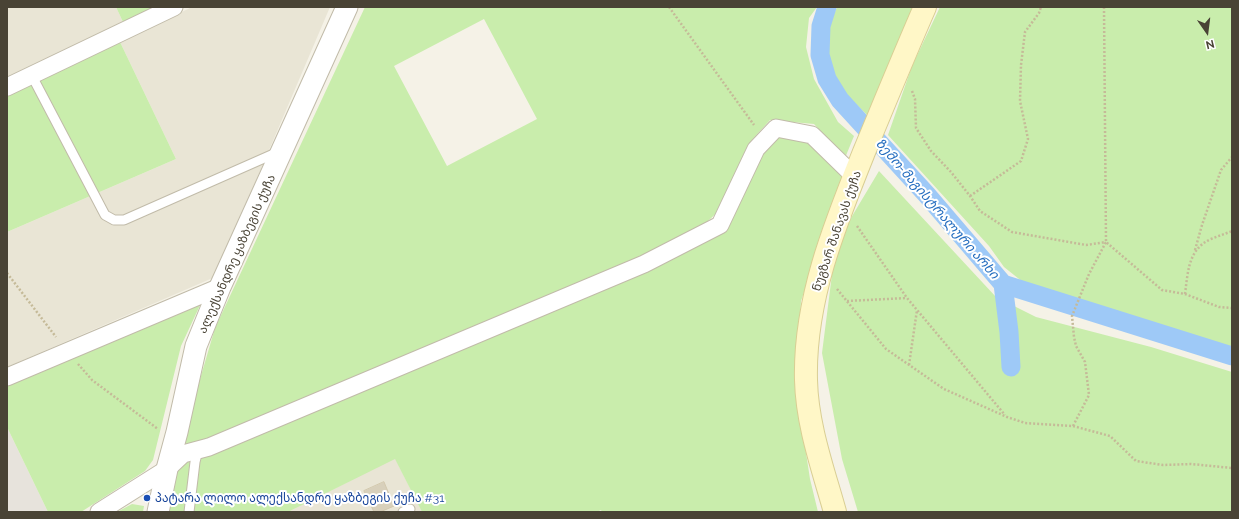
<!DOCTYPE html>
<html>
<head>
<meta charset="utf-8">
<style>
  body { margin:0 }
  #map { position:relative; width:1239px; height:519px; overflow:hidden; background:#f5f2e7; font-family:Raleway,sans-serif }
  canvas { display:block }
  .frame { position:absolute; inset:0; border:8px solid #494335; pointer-events:none }
  .north { position:absolute; left:1187px; top:12px; width:40px; height:40px; -webkit-text-stroke:3px #fff; paint-order:stroke; rotate:166deg; font-size:11px; font-weight:700; line-height:16px; text-align:center; color:#494335 }
  .north::after { content:''; display:block; margin:auto; width:14px; height:18px; background:#494335; clip-path:polygon(50% 0,100% 100%,50% 72%,0 100%) }
</style>
</head>
<body>
<div id="map">
<canvas width="1239" height="519"></canvas>
<div class="frame"></div>
<div class="north">N</div>
</div>
<script>
const c = document.querySelector('canvas').getContext('2d');
c.lineJoin = 'round';
function fillPath(path, color) {
  c.fillStyle = color;
  c.fill(path, 'evenodd');
}
function strokePath(path, color, width, dash) {
  c.strokeStyle = color;
  c.lineWidth = width;
  c.lineCap = dash ? 'butt' : 'round';
  c.setLineDash(dash || []);
  c.stroke(path);
}
function write(font, color, halo, rows, align = 'center') {
  c.font = font + ' Raleway,"Noto Sans Georgian",sans-serif';
  c.lineWidth = 4;
  c.setLineDash([]);
  c.textBaseline = 'middle';
  c.strokeStyle = halo;
  c.fillStyle = color;
  for (const [text, x, y, turn = 0] of rows) {
    c.save();
    c.translate(x, y);
    c.rotate((+turn || 0) * Math.PI / 180);
    c.textAlign = isNaN(turn) ? turn : align;
    if (halo) c.strokeText(text, 0, 0);
    c.fillText(text, 0, 0);
    c.restore();
  }
}
const residential = new Path2D(`
  M 7,7 L 116,7 L 123,22 L 7,80 Z
  M 192,7 L 330,7 L 215,277 L 7,367 L 7,232 L 176,159 L 120,42 Z
  M 395,458 L 422,512 L 288,512 Z`);
const industrial = new Path2D(`
  M 7,427 L 48,512 L 7,512 Z`);
const green = new Path2D(`
  M 116,7 L 154,7 L 123,22 Z
  M 365,7 L 817,7 L 809,18 L 806,47 L 814,79 L 838,122 L 854,136 L 845,158 L 814,124 L 770,120 L 751,141 L 719,210 C 699,233 668,246 642,261 L 192,448 L 181,444 L 215,328 ZM 484,19 L 537,119 L 447,166 L 394,66 Z
  M 837,7 L 913,7 L 867,115 L 841,89 L 830,67 L 826,49 L 828,29 Z
  M 940,7 L 1232,7 L 1232,348 L 1024,283 L 1004,267 L 989,246 L 888,135 L 912,66 Z
  M 120,42 L 176,159 L 7,232 L 7,96 Z
  M 775,133 L 808,140 L 844,174 L 801,301 L 796,388 L 810,479 L 818,512 L 602,512 L 601,510 L 597,512 L 422,512 L 395,459 L 288,512 L 166,512 L 172,484 L 181,464 L 725,227 L 758,156 Z
  M 879,171 L 996,297 L 1036,317 L 1151,347 L 1232,372 L 1232,512 L 858,512 L 842,459 L 822,353 L 836,243 Z
  M 202,301 L 181,346 L 153,460 L 145,471 L 81,512 L 48,512 L 7,427 L 7,386 Z
  M 132,504 L 144,506 L 143,512 L 117,512 Z`);
const canal = new Path2D(`
  M 827,7 L 821,26 L 820,55 L 827,79 L 840,100 L 927,195 L 1003,284 L 1232,356
  M 1003,284 L 1009,332 L 1011,367`);
const building = new Path2D(`
  M 384,482 L 394,506 L 380,512 L 374,512 L 364,491 Z`);
const path = new Path2D(`
  M 669,7 L 754,125
  M 1104,7 L 1106,242 L 1162,290 L 1185,294 L 1219,307 L 1232,308
  M 912,91 L 915,99 L 916,128 L 931,151 L 951,172 L 970,196 L 980,211 L 1012,232 L 1086,245 L 1106,242
  M 970,196 L 1021,161 L 1028,139 L 1020,101 L 1021,65 L 1025,32 L 1039,13 L 1041,7
  M 857,226 L 907,298 L 1005,415
  M 1195,250 L 1202,225 L 1221,170 L 1232,157
  M 7,273 L 56,337
  M 837,289 L 886,349 L 944,389 L 1007,417 L 1025,423 L 1073,426 L 1110,436 L 1136,461 L 1163,465 L 1191,464 L 1232,468
  M 1185,294 C 1188,272 1188,249 1211,239 C 1218,236 1225,234 1232,231
  M 847,301 L 907,298
  M 78,364 L 92,380 L 158,429
  M 909,365 L 917,310
  M 1073,426 L 1089,395 L 1085,362 L 1076,346 L 1074,337 L 1072,316 L 1089,274 L 1106,242`);
const service = new Path2D(`
  M 32,76 L 105,215 L 114,220 L 124,220 L 278,152
  M 189,512 L 195,462 L 198,450
  M 403,512 L 410,509`);
const minor = new Path2D(`
  M 7,87 L 174,7
  M 7,377 L 220,287
  M 99,512 L 167,469 L 183,454 L 209,447 L 644,264 L 720,225 L 756,149 L 776,128 L 812,135 L 855,177`);
const tertiary = new Path2D(`
  M 158,512 L 167,469 L 177,432 L 196,346 L 220,287 L 347,7`);
const secondary = new Path2D(`
  M 835,512 C 823,469 807,425 806,380 C 804,300 835,224 864,152 C 884,104 904,55 925,7`);
const markers = [
  [147,498,4,"#1a4fb4"]
];
const streetNames = [
  ["ნუგზარ შანავას ქუჩა",837,231,-71],
  ["ალექსანდრე ყაზბეგის ქუჩა",237,254,-66]
];
const transitNames = [
  ["პატარა ლილო ალექსანდრე ყაზბეგის ქუჩა #31",155,498]
];
const waterNames = [
  ["ზემო-მაგისტრალური არხი",937,209,49]
];
fillPath(residential, '#e9e5d5');
fillPath(industrial, '#e7e3dc');
fillPath(green, '#c9edac');
strokePath(canal, '#9ec9f7', 19);
fillPath(building, '#d8d0bb');
strokePath(building, '#d3c9ae', 1);
strokePath(service, '#c1bba9', 11);
strokePath(minor, '#c1bba9', 19);
strokePath(tertiary, '#c1bba9', 23);
strokePath(secondary, '#d9ce93', 24);
strokePath(path, '#c5ba98', 2.5, [2, 2]);
strokePath(service, '#fff', 9);
strokePath(minor, '#fff', 17);
strokePath(tertiary, '#fff', 21);
strokePath(secondary, '#fff7c7', 22);
for (const [x, y, r, color] of markers) {
  const dot = new Path2D();
  dot.arc(x, y, r, 0, 2 * Math.PI);
  c.fillStyle = color;
  c.fill(dot);
  strokePath(dot, '#fff', 1.5);
}
write('12px', '#494335', '#fff', streetNames);
write('12px', '#164399', '#fff', transitNames, 'left');
write('italic 13px', '#246dbf', '#fff', waterNames);
</script>
</body>
</html>
